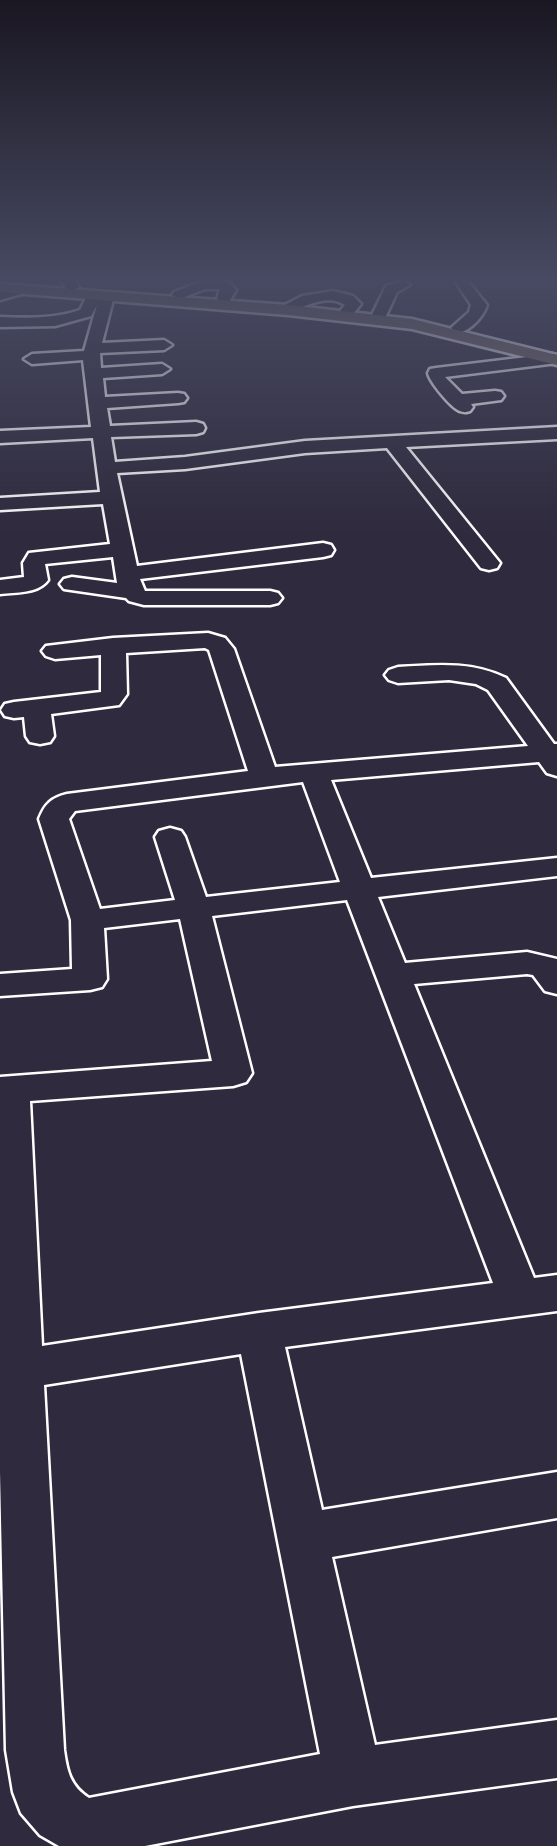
<!DOCTYPE html>
<html>
<head>
<meta charset="utf-8">
<style>
  body { margin:0 }
  canvas { display:block; background:#2f2a3d }
</style>
</head>
<body>
<canvas width="557" height="1846"></canvas>
<script>
const c = document.querySelector('canvas').getContext('2d');
c.lineJoin = 'round';
function strokePath(path, color, width, dash) {
  c.strokeStyle = color;
  c.lineWidth = width;
  c.lineCap = dash ? 'butt' : 'round';
  c.setLineDash(dash || []);
  c.stroke(path);
}
function fillPath(path, color) {
  c.fillStyle = color;
  c.fill(path, 'evenodd');
}
const minor = new Path2D(`
  M 60,279 L 74,279 L 79,287 L 72,291 L 67,290 Z
  M 454,279 L 466,279 L 487,305 C 483,317 472,329 459,333 L 451,328 L 469,312 L 471,305 Z
  M 203,281 L 229,282 L 236,290 L 229,302 L 224,303 L 217,299 L 220,289 L 205,289 L 179,299 L 172,295 L 174,292 Z
  M 403,281 L 410,285 L 397,292 L 385,318 L 375,318 L 372,315 L 386,286 Z
  M 23,285 L 30,289 L 28,292 L 0,300 L 0,291 Z
  M 94,291 L 101,294 L 107,292 L 112,293 L 114,296 L 102,343 L 164,340 L 172,345 L 164,350 L 100,353 L 101,368 L 162,364 L 170,369 L 162,374 L 103,378 L 105,397 L 178,393 L 184,394 L 187,398 L 184,402 L 178,403 L 107,408 L 110,426 L 196,422 L 203,424 L 205,428 L 203,432 L 196,434 L 111,437 L 115,462 L 185,457 L 305,441 L 557,427 L 557,439 L 406,447 L 500,563 L 497,568 L 489,570 L 481,568 L 387,448 L 305,453 L 185,469 L 117,473 L 137,566 L 323,543 L 331,545 L 334,550 L 331,555 L 323,557 L 140,579 L 145,591 L 270,591 L 278,593 L 282,598 L 278,603 L 270,605 L 144,605 L 129,601 L 126,598 L 64,589 L 60,584 L 64,579 L 72,577 L 117,583 L 113,557 L 45,564 L 48,580 C 38,594 16,592 0,594 L 0,580 L 24,577 L 23,563 L 29,553 L 110,544 L 103,504 L 0,510 L 0,498 L 100,492 L 93,438 L 0,443 L 0,431 L 91,427 L 83,360 L 32,364 L 24,359 L 32,354 L 84,351 L 97,305 L 91,316 L 55,326 L 0,327 L 0,317 C 27,318 54,319 80,310 L 89,292 Z
  M 333,291 L 353,296 L 361,304 L 353,314 L 348,316 L 340,311 L 345,305 C 328,294 310,305 293,310 L 285,305 L 302,296 Z
  M 552,354 L 557,355 L 557,363 L 445,377 L 462,394 L 495,391 L 501,392 L 504,396 L 501,400 L 471,404 L 473,407 L 470,411 C 466,412 465,413 460,411 C 452,409 429,381 428,373 L 430,369 L 436,368 Z
  M 208,633 L 225,638 L 234,649 L 275,767 L 528,746 L 488,690 L 476,684 L 449,680 L 398,683 L 389,680 L 385,675 L 389,670 L 398,667 C 436,665 471,661 506,678 L 554,744 L 557,744 L 557,776 L 547,773 L 539,762 L 331,780 L 371,878 L 557,858 L 557,876 L 378,897 L 405,963 L 527,952 L 557,959 L 557,994 L 545,991 L 533,975 L 527,974 L 414,984 L 534,1278 L 557,1275 L 557,1311 L 285,1347 L 322,1510 L 557,1472 L 557,1518 L 332,1557 L 375,1745 L 557,1720 L 557,1778 L 353,1806 L 145,1846 L 59,1846 L 40,1835 L 21,1813 L 13,1792 L 6,1750 L 0,1472 L 0,1077 L 212,1061 L 180,919 L 104,928 L 107,979 L 102,987 L 90,990 L 0,996 L 0,974 L 72,969 L 71,920 L 39,819 C 45,804 51,798 67,794 L 248,771 L 209,650 L 205,648 L 126,653 L 127,694 L 119,705 L 51,714 L 54,736 L 50,742 L 40,744 L 30,742 L 26,736 L 24,717 L 14,718 L 5,716 L 1,710 L 5,704 L 14,702 L 101,692 L 101,655 L 55,659 L 46,656 L 42,651 L 46,646 L 113,638 ZM 303,782 L 340,882 L 206,897 L 185,837 L 181,831 L 170,828 L 159,831 L 155,837 L 175,900 L 100,909 L 69,819 L 75,811 ZM 347,900 L 493,1283 L 259,1313 L 42,1346 L 30,1101 L 233,1086 L 246,1082 L 252,1073 L 212,916 ZM 241,1354 L 320,1754 L 89,1798 C 70,1786 67,1771 64,1750 L 44,1385 Z`);
const major = new Path2D(`
  M 0,284 L 288,305 L 412,319 L 557,355 L 557,365 L 412,329 L 288,315 L 0,292 Z`);
strokePath(minor, '#fff', 5);
strokePath(major, '#fff', 5);
fillPath(minor, '#2f2a3d');
fillPath(major, '#776864');
const sky = c.createLinearGradient(0, 0, 0, 537);
sky.addColorStop(0, '#1a1722');
sky.addColorStop(0.52, '#474a62');
sky.addColorStop(1, '#474a6200');
c.fillStyle = sky;
c.fillRect(0, 0, 557, 537);
</script>
</body>
</html>
